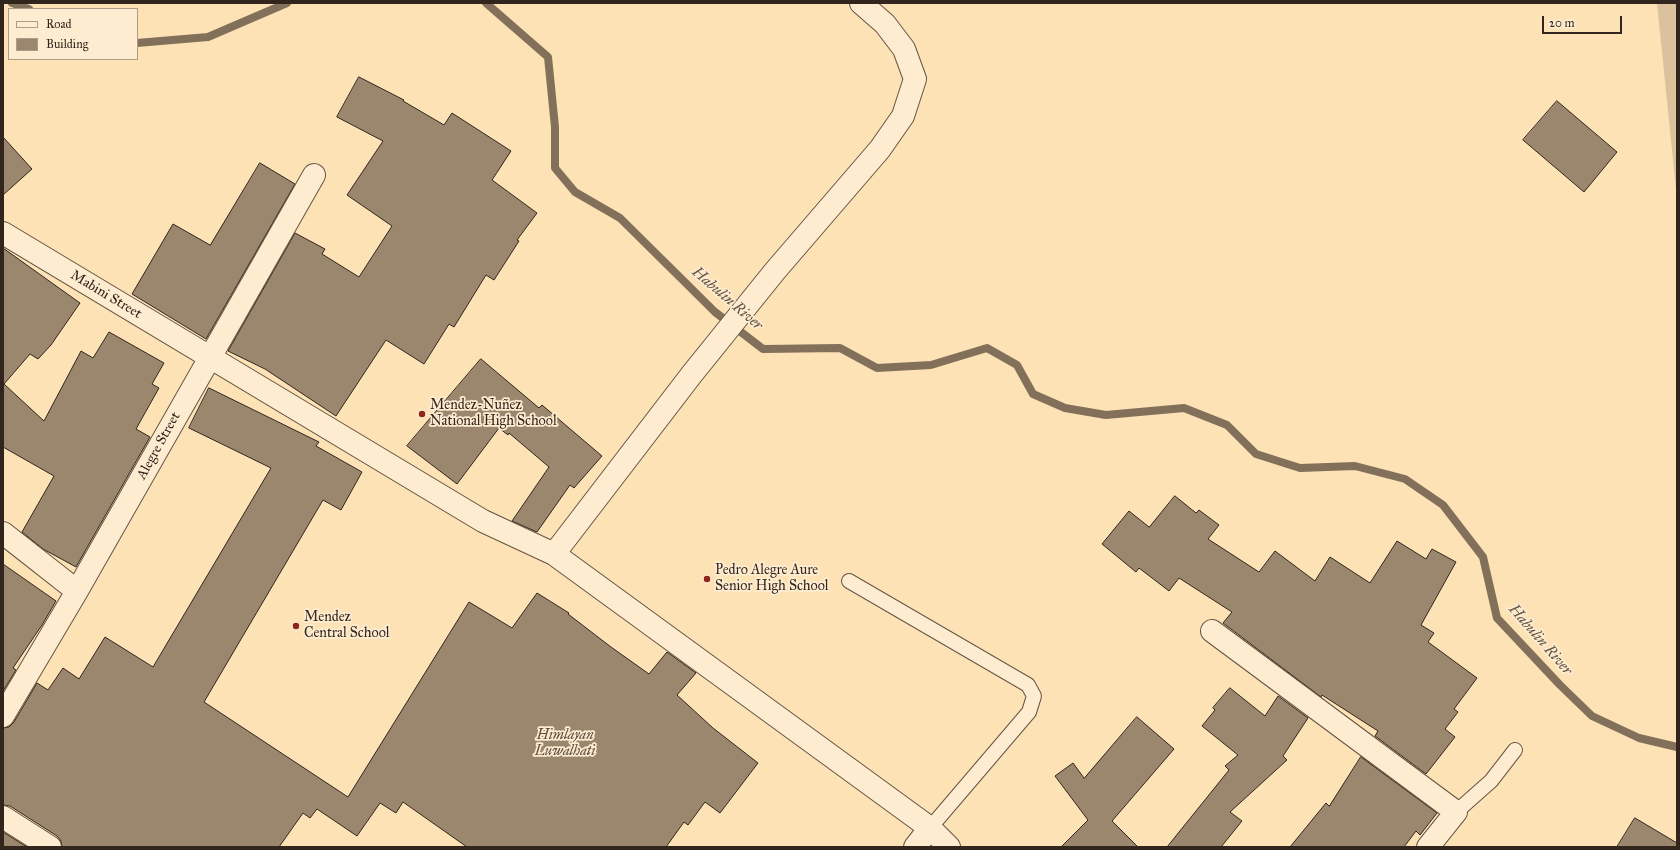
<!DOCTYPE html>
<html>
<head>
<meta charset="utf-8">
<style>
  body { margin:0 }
  #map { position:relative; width:1680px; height:850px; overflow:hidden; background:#fde2b6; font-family:"IM FELL Great Primer",serif }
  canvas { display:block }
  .frame { position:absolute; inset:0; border:4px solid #31251e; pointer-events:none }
  .legend { position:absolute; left:8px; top:8px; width:130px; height:52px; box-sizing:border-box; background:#feecd0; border:1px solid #ac9c89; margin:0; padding:5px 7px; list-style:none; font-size:12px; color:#31251e }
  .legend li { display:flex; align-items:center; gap:8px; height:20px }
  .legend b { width:20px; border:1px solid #ac9c89 }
  .scale { position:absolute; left:1542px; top:16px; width:80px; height:18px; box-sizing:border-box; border:2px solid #31251e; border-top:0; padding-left:5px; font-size:12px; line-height:14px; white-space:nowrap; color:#31251e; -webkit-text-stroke:3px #feecd0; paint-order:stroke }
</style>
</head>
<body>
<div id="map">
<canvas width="1680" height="850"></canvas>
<div class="frame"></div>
<ul class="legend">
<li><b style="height:5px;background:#feecd0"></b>Road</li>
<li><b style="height:11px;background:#9b876d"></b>Building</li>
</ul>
<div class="scale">20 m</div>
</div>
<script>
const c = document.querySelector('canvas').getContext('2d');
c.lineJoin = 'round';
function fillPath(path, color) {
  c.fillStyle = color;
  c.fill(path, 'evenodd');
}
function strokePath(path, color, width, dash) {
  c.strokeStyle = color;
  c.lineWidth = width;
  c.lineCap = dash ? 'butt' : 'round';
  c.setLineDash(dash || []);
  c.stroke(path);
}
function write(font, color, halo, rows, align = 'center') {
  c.font = font + ' "IM FELL Great Primer",serif';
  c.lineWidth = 3.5;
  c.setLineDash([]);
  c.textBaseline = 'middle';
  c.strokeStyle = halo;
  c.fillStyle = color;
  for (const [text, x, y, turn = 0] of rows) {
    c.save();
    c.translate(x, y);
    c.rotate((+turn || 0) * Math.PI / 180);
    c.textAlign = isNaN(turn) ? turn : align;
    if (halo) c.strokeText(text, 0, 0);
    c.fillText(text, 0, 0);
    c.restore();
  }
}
const green = new Path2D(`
  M 1657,3 L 1677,3 L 1677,199 Z`);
const stream = new Path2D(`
  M 12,3 L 29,9
  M 486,3 L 548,57 L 555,127 L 555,168 L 575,192 L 620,218 L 715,312 L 763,349 L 840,348 L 877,368 L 931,365 L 987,348 L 1017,365 L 1033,394 L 1065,408 L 1106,415 L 1184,408 L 1227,425 L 1256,454 L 1300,468 L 1355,466 L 1405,479 L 1443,505 L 1483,557 L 1497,618 L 1560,685 L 1592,716 L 1639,738 L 1677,747
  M 137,43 L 208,37 L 287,3`);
const building = new Path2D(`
  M 359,77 L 404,100 L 403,101 L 444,125 L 452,113 L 511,151 L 492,180 L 537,213 L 517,240 L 519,241 L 494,280 L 486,275 L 454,327 L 449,324 L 424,364 L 386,340 L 336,416 L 265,369 L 228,351 L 295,233 L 325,249 L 322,254 L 359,277 L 392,226 L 347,195 L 383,141 L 337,117 Z
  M 1557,101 L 1617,152 L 1584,192 L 1523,140 Z
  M 3,137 L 32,169 L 3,195 Z
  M 260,163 L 295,184 L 206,339 L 132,294 L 173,224 L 210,245 Z
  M 3,248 L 80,303 L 51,345 L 38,359 L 30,354 L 4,384 L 44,421 L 81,351 L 93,358 L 109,332 L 164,363 L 152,384 L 159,388 L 136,429 L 150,437 L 76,567 L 43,549 L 22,532 L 54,476 L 3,447 Z
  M 481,359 L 539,408 L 542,405 L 602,456 L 574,488 L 570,485 L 537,532 L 512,521 L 549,467 L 509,433 L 508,435 L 499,428 L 457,484 L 407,446 Z
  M 209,388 L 319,442 L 316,446 L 362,472 L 341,510 L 323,500 L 204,702 L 348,797 L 469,602 L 512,628 L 537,593 L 569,613 L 568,614 L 611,647 L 649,674 L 667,652 L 696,673 L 677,695 L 713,728 L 758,763 L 720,813 L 705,802 L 688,825 L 684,822 L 666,847 L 467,847 L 403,802 L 396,813 L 380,803 L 357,836 L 317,809 L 310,818 L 303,813 L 279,847 L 62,847 L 61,841 L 57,836 L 10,806 L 3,805 L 3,728 L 9,727 L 14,722 L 37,683 L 48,690 L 63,668 L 79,679 L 105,637 L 153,667 L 271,468 L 189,428 Z
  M 1175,496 L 1196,513 L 1199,510 L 1219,525 L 1208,539 L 1259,572 L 1275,551 L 1315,581 L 1330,557 L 1370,583 L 1397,541 L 1426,559 L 1432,549 L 1456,562 L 1421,625 L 1434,633 L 1428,642 L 1477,678 L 1454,709 L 1458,712 L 1445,729 L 1455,737 L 1426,774 L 1375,736 L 1378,731 L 1322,695 L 1321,697 L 1223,623 L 1232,612 L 1179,578 L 1169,591 L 1139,568 L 1136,572 L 1102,544 L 1129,511 L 1149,527 Z
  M 3,564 L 56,601 L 42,625 L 13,668 L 16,670 L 3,691 Z
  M 1230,688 L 1265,716 L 1278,696 L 1308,718 L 1283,756 L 1287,760 L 1230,812 L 1242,821 L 1221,847 L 1167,847 L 1229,770 L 1225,766 L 1238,755 L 1202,726 L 1215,710 L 1213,708 Z
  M 1137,717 L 1174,749 L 1112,821 L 1138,847 L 1061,847 L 1088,820 L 1055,776 L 1073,763 L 1084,778 Z
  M 1361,757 L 1437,813 L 1420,835 L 1416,831 L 1404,847 L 1290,847 L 1326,803 L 1329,806 Z
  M 1635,818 L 1677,843 L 1677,847 L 1617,847 Z
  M 3,832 L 27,847 L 3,847 Z`);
const lane = new Path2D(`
  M 849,581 L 1028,685 L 1034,696 L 1029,712 L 930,828
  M 1456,812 L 1491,781 L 1515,750`);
const street = new Path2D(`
  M 3,233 L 483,521 L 554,554 L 930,828
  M 3,533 L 77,591
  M 554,554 L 692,374 L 775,271 L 880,149 L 903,116 L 915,79 L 904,49 L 885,24 L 861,3
  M 1212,631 L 1456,812 L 1428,847
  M 3,716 L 77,591 L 314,175
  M 3,817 L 50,847
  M 915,847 L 930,828 L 949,847`);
const markers = [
  [422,414,4,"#8f2418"],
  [707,579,4,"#8f2418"],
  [296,626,4,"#8f2418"]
];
const streetNames = [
  ["Mabini Street",106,295,31],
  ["Alegre Street",159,446,-61]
];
const poiNames = [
  ["Mendez-Nuñez",430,406],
  ["National High School",430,422],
  ["Pedro Alegre Aure",715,571],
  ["Senior High School",715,587],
  ["Mendez",304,618],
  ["Central School",304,634]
];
const parkNames = [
  ["Himlayan",565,736],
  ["Luwalhati",565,752]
];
const waterNames = [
  ["Habulin River",727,299,41],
  ["Habulin River",1540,640,49]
];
fillPath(green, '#dac29c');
strokePath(stream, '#82705a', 8);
fillPath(building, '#9b876d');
strokePath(building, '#31251e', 1);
strokePath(lane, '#645444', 16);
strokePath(street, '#645444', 24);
strokePath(lane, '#feecd0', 14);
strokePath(street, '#feecd0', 22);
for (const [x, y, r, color] of markers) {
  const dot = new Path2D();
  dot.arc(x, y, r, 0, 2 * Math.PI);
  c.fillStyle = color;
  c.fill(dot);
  strokePath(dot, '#feecd0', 1.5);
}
write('14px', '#31251e', '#feecd0', streetNames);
write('14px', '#31251e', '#feecd0', poiNames, 'left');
write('italic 14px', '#5b4c3e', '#feecd0', parkNames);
write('italic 15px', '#605141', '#feecd0', waterNames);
</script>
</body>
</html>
